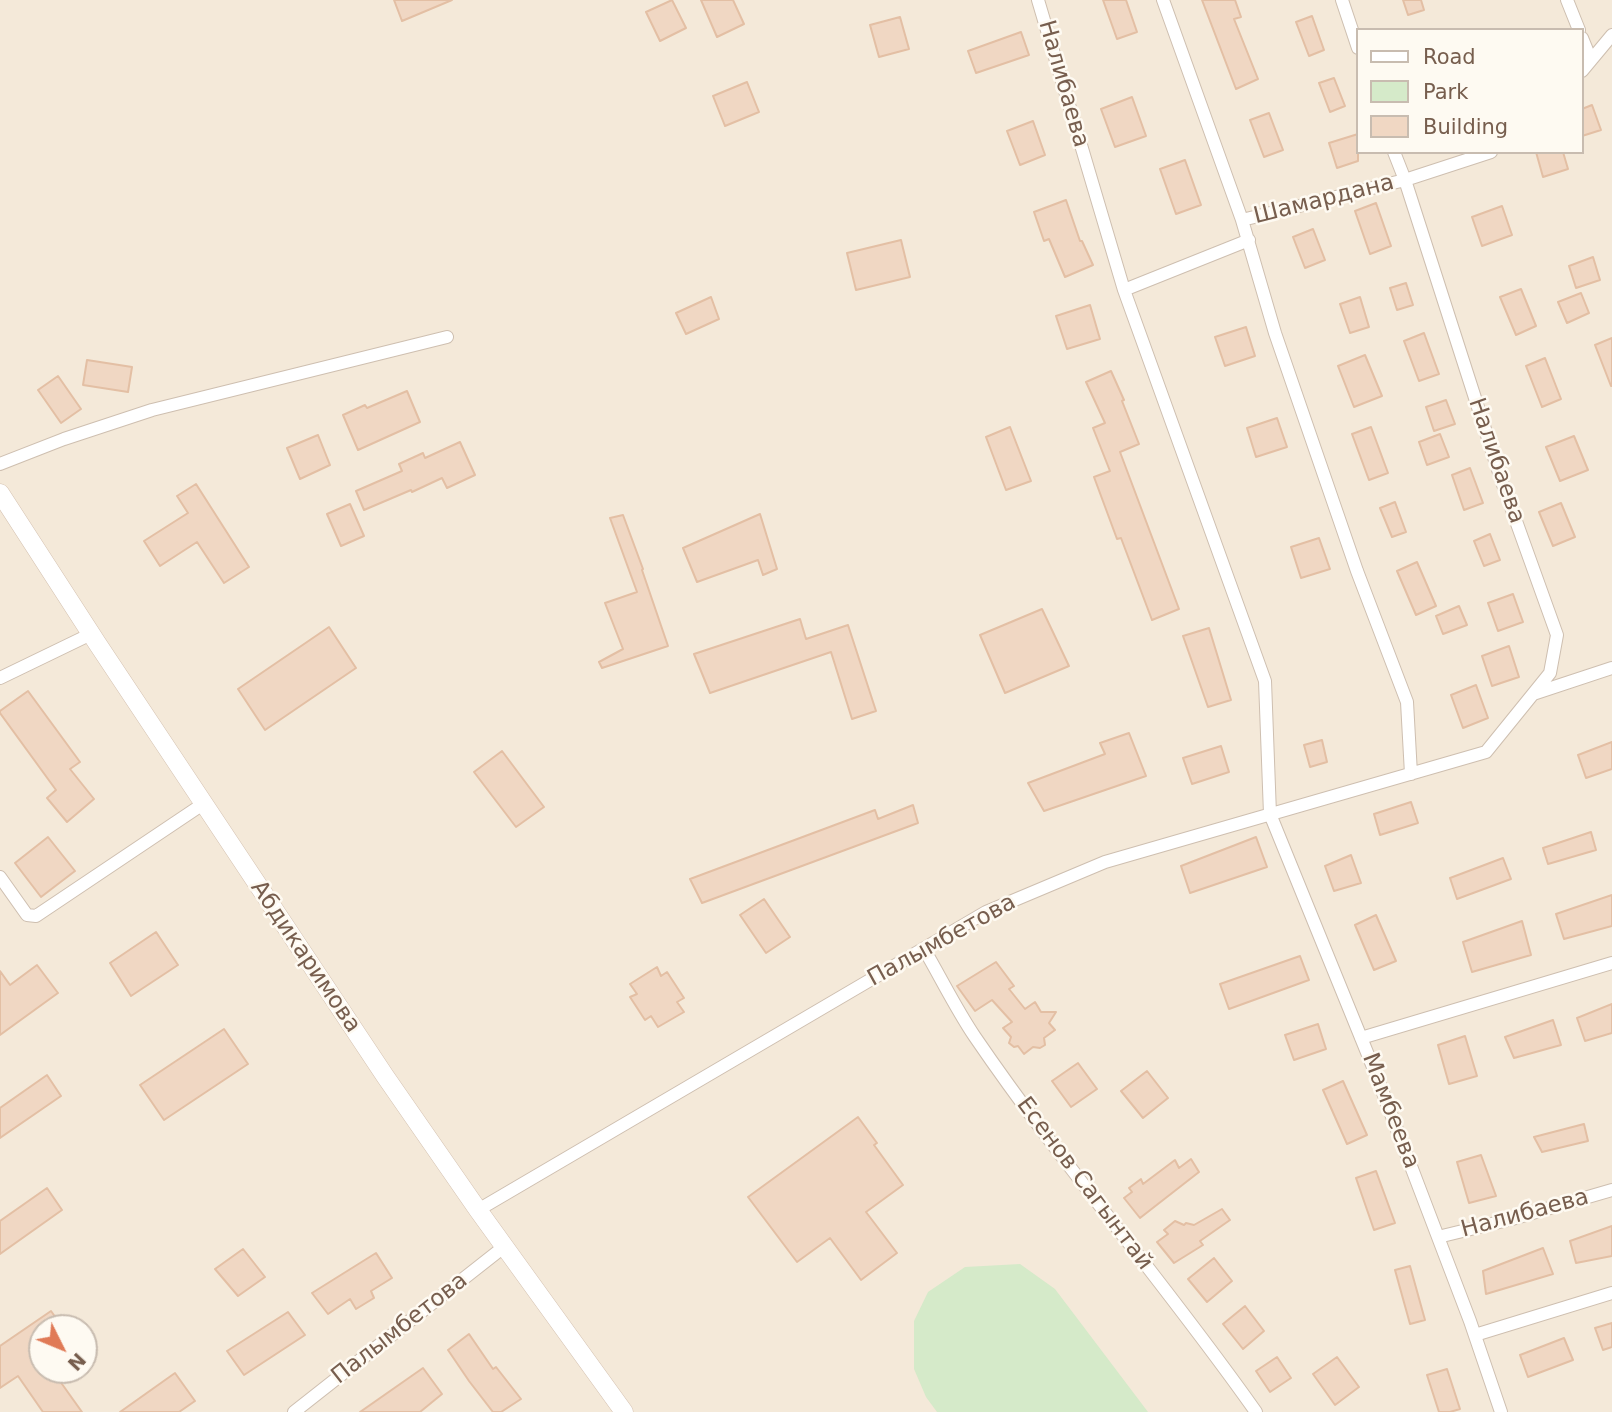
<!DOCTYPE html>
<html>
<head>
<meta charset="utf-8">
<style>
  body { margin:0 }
  #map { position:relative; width:1612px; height:1412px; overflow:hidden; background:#fcf6eb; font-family:"DejaVu Sans",sans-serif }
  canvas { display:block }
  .legend { position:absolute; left:1356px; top:28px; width:228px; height:126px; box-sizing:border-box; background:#fefaf2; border:2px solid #c8bcb0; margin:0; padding:9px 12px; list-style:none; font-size:21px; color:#775e4e }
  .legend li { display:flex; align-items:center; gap:14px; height:35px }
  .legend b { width:35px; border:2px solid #c8bcb0 }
  .north { position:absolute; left:28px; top:1314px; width:70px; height:70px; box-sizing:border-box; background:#fefaf2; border:2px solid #c8bcb0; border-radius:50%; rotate:133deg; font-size:19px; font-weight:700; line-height:28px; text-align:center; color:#775e4e }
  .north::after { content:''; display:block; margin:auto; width:24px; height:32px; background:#e07a56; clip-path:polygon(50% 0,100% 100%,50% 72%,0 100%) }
</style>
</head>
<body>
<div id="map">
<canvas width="1612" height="1412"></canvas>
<ul class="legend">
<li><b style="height:9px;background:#fff"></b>Road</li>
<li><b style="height:19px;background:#d5eac9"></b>Park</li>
<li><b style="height:19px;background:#f0d7c3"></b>Building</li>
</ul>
<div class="north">N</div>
</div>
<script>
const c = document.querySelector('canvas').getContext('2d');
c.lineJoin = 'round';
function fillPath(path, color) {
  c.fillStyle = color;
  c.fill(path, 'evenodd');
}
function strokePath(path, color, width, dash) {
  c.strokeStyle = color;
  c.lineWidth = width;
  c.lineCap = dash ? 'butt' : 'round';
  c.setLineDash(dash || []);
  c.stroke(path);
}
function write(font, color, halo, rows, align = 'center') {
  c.font = font + ' "DejaVu Sans",sans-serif';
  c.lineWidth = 5;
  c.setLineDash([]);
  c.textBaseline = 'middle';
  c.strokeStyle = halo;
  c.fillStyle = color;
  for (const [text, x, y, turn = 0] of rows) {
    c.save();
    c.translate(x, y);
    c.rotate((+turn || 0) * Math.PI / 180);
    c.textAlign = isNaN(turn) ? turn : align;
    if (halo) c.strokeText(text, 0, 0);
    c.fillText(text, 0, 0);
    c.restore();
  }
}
const residential = new Path2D(`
  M 0,0 L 1612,0 L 1612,1412 L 0,1412 ZM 1358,30 L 1582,30 L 1582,152 L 1358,152 ZM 42,1328 L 84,1328 L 84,1370 L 42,1370 Z`);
const green = new Path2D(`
  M 1020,1264 L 1055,1289 L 1148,1412 L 937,1412 L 926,1397 L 914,1369 L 914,1321 L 928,1292 L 965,1267 Z`);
const building = new Path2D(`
  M 394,0 L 452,0 L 402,21 Z
  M 672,0 L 686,28 L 660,41 L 646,12 Z
  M 701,0 L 733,0 L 744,24 L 717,37 Z
  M 1103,0 L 1126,0 L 1137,32 L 1117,39 Z
  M 1202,0 L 1235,0 L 1241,17 L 1234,19 L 1258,79 L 1236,89 Z
  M 1403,0 L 1421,0 L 1424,10 L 1408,15 Z
  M 1312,16 L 1324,50 L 1309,56 L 1296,22 Z
  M 900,17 L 909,49 L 879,57 L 870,25 Z
  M 1021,32 L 1029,55 L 976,73 L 968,51 Z
  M 1334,78 L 1345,106 L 1330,112 L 1319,83 Z
  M 747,82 L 759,112 L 725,126 L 713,96 Z
  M 1132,97 L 1146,136 L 1115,147 L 1101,109 Z
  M 1592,105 L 1601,130 L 1582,136 L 1582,109 Z
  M 1269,113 L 1283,150 L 1264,157 L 1250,120 Z
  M 1033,121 L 1045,155 L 1020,165 L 1007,131 Z
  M 1358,134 L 1358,161 L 1337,168 L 1329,143 Z
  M 1536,152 L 1563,152 L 1568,169 L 1543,177 Z
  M 1185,160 L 1201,205 L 1176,214 L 1160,169 Z
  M 1066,200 L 1080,241 L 1082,241 L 1093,265 L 1065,277 L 1049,239 L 1044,241 L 1034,212 Z
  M 1376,203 L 1391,246 L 1370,254 L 1355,211 Z
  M 1502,206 L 1512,235 L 1482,246 L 1472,217 Z
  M 1313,229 L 1325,260 L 1305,268 L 1293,237 Z
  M 901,240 L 910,277 L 856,290 L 847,253 Z
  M 1593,257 L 1600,280 L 1576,288 L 1569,266 Z
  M 1406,283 L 1413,305 L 1397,310 L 1390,288 Z
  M 1521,289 L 1536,326 L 1516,335 L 1500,297 Z
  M 1581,293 L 1589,313 L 1567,323 L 1558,302 Z
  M 711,297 L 719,319 L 686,334 L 676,313 Z
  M 1360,297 L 1369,327 L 1350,333 L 1340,304 Z
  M 1090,305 L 1100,339 L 1067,349 L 1056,316 Z
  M 1246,327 L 1255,356 L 1225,366 L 1215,337 Z
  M 1424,333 L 1439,374 L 1419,381 L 1404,341 Z
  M 1612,338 L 1612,386 L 1611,386 L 1595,345 Z
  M 1365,355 L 1382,396 L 1354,407 L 1338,366 Z
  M 1545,358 L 1561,399 L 1542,407 L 1526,366 Z
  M 87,360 L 132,367 L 128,392 L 83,385 Z
  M 1111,371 L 1124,400 L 1122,401 L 1139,444 L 1120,452 L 1179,609 L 1152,620 L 1121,538 L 1117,539 L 1094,477 L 1110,471 L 1093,428 L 1105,423 L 1086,382 Z
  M 58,376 L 81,409 L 61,423 L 38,390 Z
  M 407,391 L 420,422 L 358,450 L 343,415 L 365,405 L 367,408 Z
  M 1446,400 L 1455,424 L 1434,431 L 1426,407 Z
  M 1277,418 L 1287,447 L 1256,457 L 1247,428 Z
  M 1010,427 L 1031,481 L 1006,490 L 986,437 Z
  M 1371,427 L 1388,473 L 1369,480 L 1352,434 Z
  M 1440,434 L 1449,457 L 1427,465 L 1419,442 Z
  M 318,435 L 330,465 L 300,479 L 287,448 Z
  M 1574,436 L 1588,470 L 1560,481 L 1546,447 Z
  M 460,442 L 475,475 L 447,488 L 442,478 L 412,492 L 411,490 L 364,510 L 356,491 L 402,471 L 399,464 L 423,453 L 425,458 Z
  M 1470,468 L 1483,503 L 1464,510 L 1452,475 Z
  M 196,484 L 249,567 L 224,583 L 197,542 L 160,566 L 144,541 L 188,513 L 177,496 Z
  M 1395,502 L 1406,532 L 1392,537 L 1380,508 Z
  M 1561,503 L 1575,537 L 1553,546 L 1539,512 Z
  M 350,504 L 364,536 L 341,546 L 327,514 Z
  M 760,514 L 777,569 L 763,575 L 758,560 L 697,582 L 683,548 Z
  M 623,515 L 643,569 L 642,570 L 668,646 L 602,668 L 599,662 L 623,649 L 605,603 L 637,592 L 610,518 Z
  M 1490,534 L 1500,560 L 1484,566 L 1474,541 Z
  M 1319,538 L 1330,569 L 1301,578 L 1291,547 Z
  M 1417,562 L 1436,606 L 1416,615 L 1397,571 Z
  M 1513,594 L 1523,622 L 1498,631 L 1488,603 Z
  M 1459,606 L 1467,625 L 1443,634 L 1436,616 Z
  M 1042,609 L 1069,666 L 1005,693 L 980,635 Z
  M 800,619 L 806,639 L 848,625 L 876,711 L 852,719 L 831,652 L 710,693 L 694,654 Z
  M 329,627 L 356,668 L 265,730 L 238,689 Z
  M 1209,628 L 1231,700 L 1208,707 L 1183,636 Z
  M 1509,646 L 1519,677 L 1492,686 L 1482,656 Z
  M 1476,685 L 1488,718 L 1463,728 L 1451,695 Z
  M 28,691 L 80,762 L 70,769 L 94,799 L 67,822 L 47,798 L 56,790 L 0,713 L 0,711 Z
  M 1129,733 L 1146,776 L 1044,811 L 1028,783 L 1105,754 L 1100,743 Z
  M 1322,740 L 1327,762 L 1310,767 L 1304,745 Z
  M 1612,742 L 1612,769 L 1586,778 L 1578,755 Z
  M 1221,746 L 1229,772 L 1192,784 L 1183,758 Z
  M 502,751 L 544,807 L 516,827 L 474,772 Z
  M 1411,802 L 1418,823 L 1380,835 L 1374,814 Z
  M 913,805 L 918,823 L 702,903 L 690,879 L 875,810 L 878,819 Z
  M 1591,832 L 1596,850 L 1548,864 L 1543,848 Z
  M 48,837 L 75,871 L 41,897 L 15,863 Z
  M 1256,837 L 1267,867 L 1190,893 L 1181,866 Z
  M 1351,855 L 1361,883 L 1334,891 L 1325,866 Z
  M 1503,858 L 1511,879 L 1457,899 L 1450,878 Z
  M 1612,895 L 1612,926 L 1564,939 L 1556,914 Z
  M 764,899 L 790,937 L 766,953 L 740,915 Z
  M 1376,915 L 1396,961 L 1374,970 L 1355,925 Z
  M 1522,921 L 1531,955 L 1472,972 L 1463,942 Z
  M 156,932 L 178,965 L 131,996 L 110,963 Z
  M 1300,956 L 1309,980 L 1229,1009 L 1220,984 Z
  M 996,962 L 1014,986 L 1009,989 L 1025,1009 L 1035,1002 L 1041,1012 L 1056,1012 L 1049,1023 L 1055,1030 L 1044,1038 L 1045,1045 L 1040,1048 L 1033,1047 L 1024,1054 L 1018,1046 L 1014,1047 L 1009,1043 L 1011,1037 L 1003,1028 L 1012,1022 L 992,1000 L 975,1011 L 957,986 Z
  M 37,965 L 58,993 L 0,1035 L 0,971 L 10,985 Z
  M 657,967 L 661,976 L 667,972 L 684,998 L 677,1002 L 684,1012 L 658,1027 L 651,1016 L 645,1020 L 630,997 L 637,994 L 630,984 Z
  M 1612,1004 L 1612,1033 L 1585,1041 L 1577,1018 Z
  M 1553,1020 L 1561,1045 L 1514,1058 L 1505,1037 Z
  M 1318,1024 L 1326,1049 L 1294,1060 L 1285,1035 Z
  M 224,1029 L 248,1064 L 164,1120 L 140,1085 Z
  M 1465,1036 L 1477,1076 L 1449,1084 L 1438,1045 Z
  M 1078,1063 L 1097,1089 L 1071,1107 L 1052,1081 Z
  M 1147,1071 L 1168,1098 L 1143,1118 L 1121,1091 Z
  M 47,1075 L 61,1096 L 0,1138 L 0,1108 Z
  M 1343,1081 L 1367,1135 L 1347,1144 L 1323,1090 Z
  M 858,1117 L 877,1143 L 874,1145 L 903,1185 L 866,1212 L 897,1253 L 861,1280 L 830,1238 L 797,1262 L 748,1197 Z
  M 1584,1124 L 1588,1141 L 1542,1152 L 1534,1137 Z
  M 1481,1155 L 1496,1196 L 1469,1203 L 1457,1162 Z
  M 1191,1159 L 1199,1172 L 1140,1218 L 1124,1198 L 1132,1192 L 1129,1188 L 1141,1179 L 1143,1184 L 1175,1160 L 1179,1168 Z
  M 1376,1171 L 1395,1223 L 1374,1230 L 1356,1178 Z
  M 47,1188 L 62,1210 L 0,1254 L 0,1221 Z
  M 1222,1209 L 1230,1220 L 1200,1241 L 1203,1245 L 1174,1263 L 1157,1242 L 1168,1234 L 1164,1230 L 1175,1221 L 1184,1225 L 1186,1223 L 1194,1225 Z
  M 1612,1226 L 1612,1256 L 1576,1263 L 1570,1241 Z
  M 1543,1248 L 1553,1274 L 1486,1294 L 1483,1271 Z
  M 243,1249 L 265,1277 L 238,1296 L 215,1269 Z
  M 376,1253 L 392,1278 L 371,1291 L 374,1298 L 356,1309 L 350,1299 L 328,1314 L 312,1293 Z
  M 1214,1258 L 1232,1281 L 1207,1302 L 1188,1279 Z
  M 1410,1266 L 1425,1320 L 1410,1324 L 1395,1270 Z
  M 1245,1306 L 1264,1331 L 1243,1349 L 1223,1324 Z
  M 51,1311 L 63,1328 L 42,1328 L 42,1370 L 52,1370 L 82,1412 L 43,1412 L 18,1376 L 0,1388 L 0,1346 Z
  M 288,1312 L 305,1335 L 244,1375 L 227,1351 Z
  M 1612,1323 L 1612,1347 L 1603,1350 L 1595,1328 Z
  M 469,1334 L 493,1369 L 496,1367 L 521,1399 L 501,1412 L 493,1412 L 469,1381 L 448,1350 Z
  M 1564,1338 L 1573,1360 L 1528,1377 L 1520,1355 Z
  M 1277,1357 L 1291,1378 L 1270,1392 L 1256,1371 Z
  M 1337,1357 L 1359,1387 L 1335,1405 L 1313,1374 Z
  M 423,1368 L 442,1394 L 420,1412 L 360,1412 Z
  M 1447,1369 L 1460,1409 L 1450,1412 L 1439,1412 L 1427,1375 Z
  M 175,1373 L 195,1401 L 179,1412 L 120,1412 Z`);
const minor = new Path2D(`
  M 1038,0 L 1124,290 L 1265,681 L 1270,814 L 1377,1077 L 1470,1321 L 1501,1412
  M 1163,0 L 1242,220 L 1275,333 L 1357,571 L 1407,702 L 1411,774
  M 1342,0 L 1358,48
  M 1567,0 L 1579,30
  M 1582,38 L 1591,60
  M 1582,71 L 1612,35
  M 1242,220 L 1405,180 L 1491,152
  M 1124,290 L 1249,240
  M 0,464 L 64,439 L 152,410 L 447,337
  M 0,678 L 91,634
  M 1533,694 L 1612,668
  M 0,877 L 27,915 L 36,916 L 203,804
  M 924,949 C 941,978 956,1009 975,1037 C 1063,1166 1166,1284 1256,1412
  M 1361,1038 L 1612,963
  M 478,1210 L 986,912 L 1105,862 L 1486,752 L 1550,673 L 1557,635 L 1502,482 L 1405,180 L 1394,152
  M 1438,1237 L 1512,1219 L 1612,1190
  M 1475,1335 L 1612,1293
  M 294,1412 L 505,1246`);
const secondary = new Path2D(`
  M 0,493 L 97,643 L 385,1076 L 478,1210 L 624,1412`);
const streetNames = [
  ["Налибаева",1063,84,74],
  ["Шамардана",1324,200,-14],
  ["Налибаева",1496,461,71],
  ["Палымбетова",942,941,-29],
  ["Абдикаримова",305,957,56],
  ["Мамбеева",1390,1111,69],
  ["Есенов Сагынтай",1084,1184,53],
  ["Налибаева",1525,1214,-15],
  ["Палымбетова",400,1329,-38]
];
fillPath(residential, '#f4e9d9');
fillPath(green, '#d5eac9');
fillPath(building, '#f0d7c3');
strokePath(building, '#e3bfa4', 2);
strokePath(minor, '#cebfb0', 14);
strokePath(secondary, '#d4c1b0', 19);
strokePath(minor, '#fff', 12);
strokePath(secondary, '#fff', 18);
write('23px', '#775e4e', '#fefaf2', streetNames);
</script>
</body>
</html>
